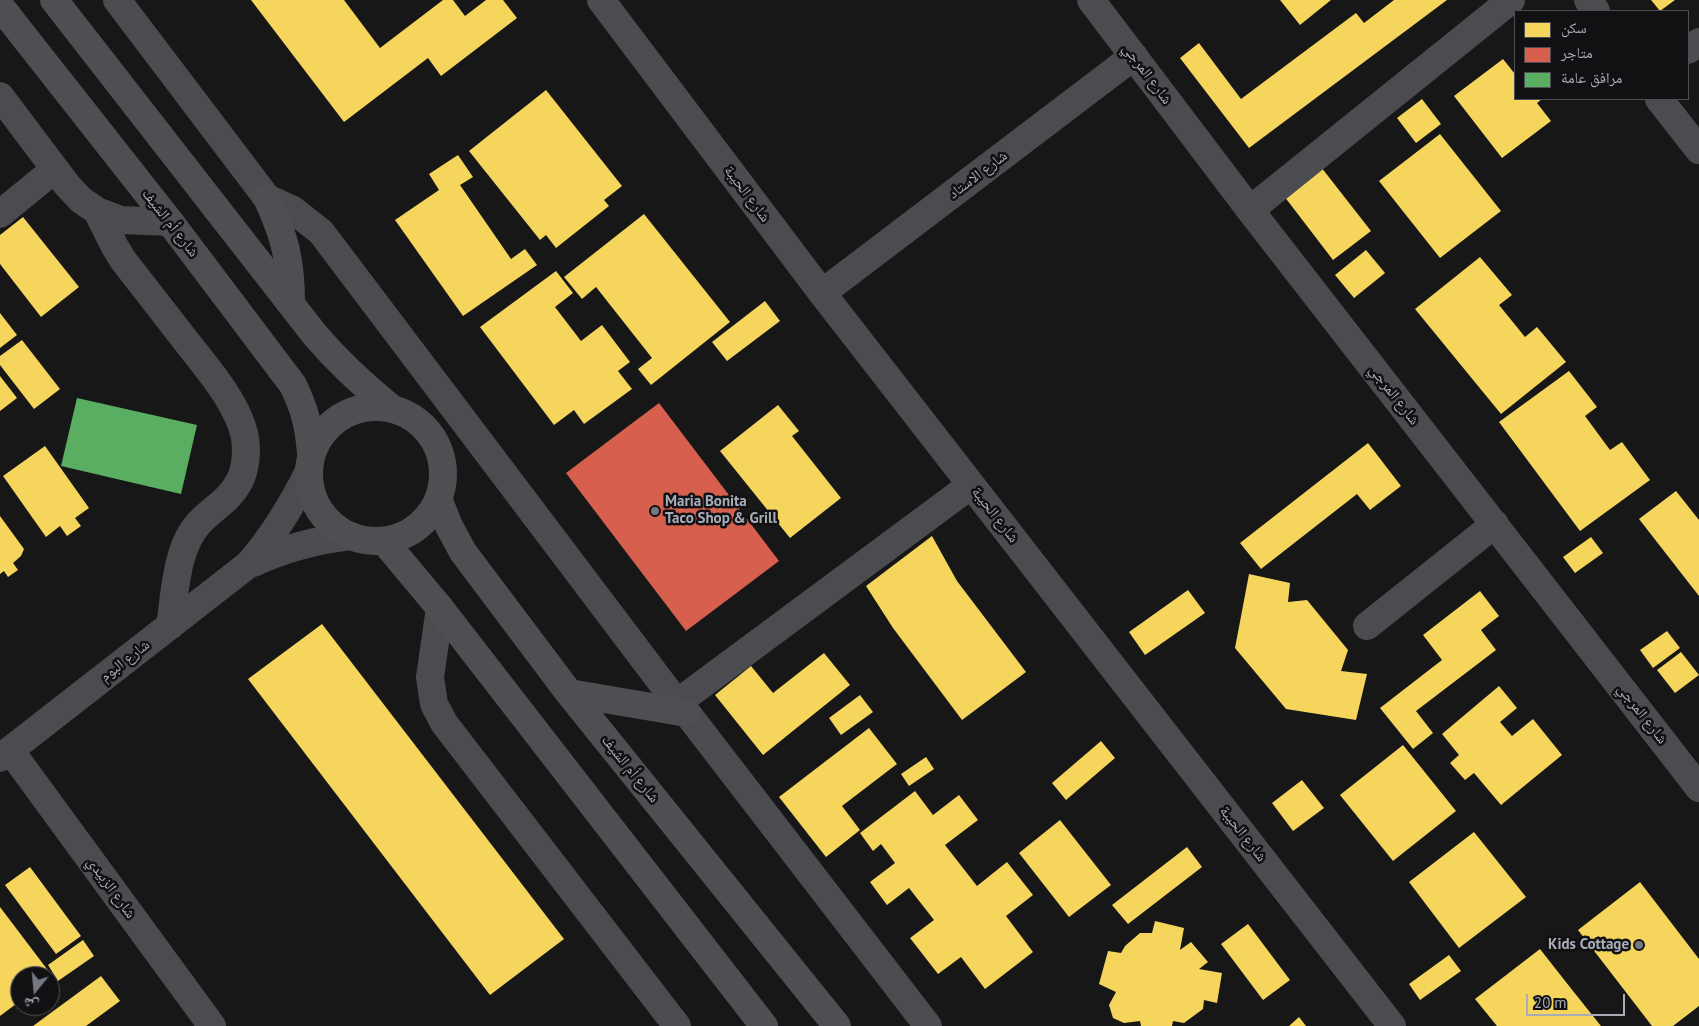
<!DOCTYPE html>
<html>
<head>
<meta charset="utf-8">
<style>
  body { margin:0 }
  #map { position:relative; width:1699px; height:1026px; overflow:hidden; background:#171717; font-family:"PT Sans","Noto Naskh Arabic",sans-serif }
  canvas { display:block }
  .legend { position:absolute; left:1514px; top:10px; width:175px; height:90px; box-sizing:border-box; background:#111113; border:1px solid #4d4f55; margin:0; padding:6px 9px; list-style:none; font-size:15px; color:#a8adb8 }
  .legend li { display:flex; align-items:center; gap:10px; height:25px }
  .legend b { width:25px; border:1px solid #4d4f55 }
  .north { position:absolute; left:10px; top:966px; width:50px; height:50px; box-sizing:border-box; background:#111113; border:1px solid #4d4f55; border-radius:50%; rotate:197deg; font-size:14px; font-weight:700; line-height:20px; text-align:center; color:#a8adb8 }
  .north::after { content:''; display:block; margin:auto; width:18px; height:22px; background:#757880; clip-path:polygon(50% 0,100% 100%,50% 72%,0 100%) }
  .scale { position:absolute; left:1526px; top:994px; width:99px; height:22px; box-sizing:border-box; border:2px solid #a8adb8; border-top:0; padding-left:6px; font-size:15px; line-height:18px; white-space:nowrap; color:#a8adb8; -webkit-text-stroke:4px #111113; paint-order:stroke }
</style>
</head>
<body>
<div id="map">
<canvas width="1699" height="1026"></canvas>
<ul class="legend">
<li><b style="height:14px;background:#f6d55c"></b>سكن</li>
<li><b style="height:14px;background:#d6604d"></b>متاجر</li>
<li><b style="height:14px;background:#5aae61"></b>مرافق عامة</li>
</ul>
<div class="north">ش</div>
<div class="scale">20 m</div>
</div>
<script>
const c = document.querySelector('canvas').getContext('2d');
c.lineJoin = 'round';
function fillPath(path, color) {
  c.fillStyle = color;
  c.fill(path, 'evenodd');
}
function strokePath(path, color, width, dash) {
  c.strokeStyle = color;
  c.lineWidth = width;
  c.lineCap = dash ? 'butt' : 'round';
  c.setLineDash(dash || []);
  c.stroke(path);
}
function write(font, color, halo, rows, align = 'center') {
  c.font = font + ' "PT Sans","Noto Naskh Arabic",sans-serif';
  c.lineWidth = 5;
  c.setLineDash([]);
  c.textBaseline = 'middle';
  c.strokeStyle = halo;
  c.fillStyle = color;
  for (const [text, x, y, turn = 0] of rows) {
    c.save();
    c.translate(x, y);
    c.rotate((+turn || 0) * Math.PI / 180);
    c.textAlign = isNaN(turn) ? turn : align;
    if (halo) c.strokeText(text, 0, 0);
    c.fillText(text, 0, 0);
    c.restore();
  }
}
const homes = new Path2D(`
  M 251,0 L 344,0 L 380,48 L 443,0 L 453,0 L 465,16 L 486,0 L 503,0 L 517,18 L 441,76 L 428,58 L 344,122 Z
  M 1280,0 L 1331,0 L 1300,25 Z
  M 1394,0 L 1447,0 L 1249,148 L 1180,58 L 1199,43 L 1241,99 L 1356,13 L 1364,23 Z
  M 1651,0 L 1675,0 L 1660,11 Z
  M 1503,59 L 1515,74 L 1515,99 L 1542,99 L 1537,103 L 1551,121 L 1502,158 L 1454,96 Z
  M 546,90 L 622,186 L 604,200 L 609,206 L 556,248 L 546,235 L 540,240 L 469,151 Z
  M 1422,99 L 1441,124 L 1416,143 L 1397,118 Z
  M 1440,134 L 1501,211 L 1440,258 L 1379,181 Z
  M 458,155 L 473,177 L 460,185 L 511,259 L 525,249 L 537,265 L 463,316 L 395,220 L 439,190 L 429,174 Z
  M 1321,167 L 1371,231 L 1333,260 L 1284,196 Z
  M 644,214 L 730,322 L 651,385 L 638,369 L 652,358 L 596,287 L 582,299 L 564,277 Z
  M 23,217 L 79,287 L 41,317 L 0,264 L 0,235 Z
  M 1366,250 L 1385,273 L 1354,298 L 1335,275 Z
  M 1480,257 L 1512,295 L 1499,305 L 1525,337 L 1537,327 L 1566,362 L 1501,414 L 1415,309 Z
  M 556,271 L 573,293 L 555,307 L 581,341 L 602,325 L 630,362 L 618,371 L 632,389 L 584,424 L 574,410 L 554,425 L 480,327 Z
  M 765,301 L 780,321 L 727,361 L 712,342 Z
  M 0,313 L 17,335 L 0,348 Z
  M 22,340 L 60,389 L 34,409 L 0,365 L 0,356 Z
  M 1569,371 L 1597,407 L 1585,416 L 1610,450 L 1622,442 L 1650,480 L 1580,531 L 1499,422 Z
  M 0,376 L 17,398 L 0,411 Z
  M 778,405 L 799,431 L 792,436 L 841,498 L 790,538 L 720,451 Z
  M 1368,443 L 1401,486 L 1370,510 L 1357,494 L 1261,569 L 1240,543 Z
  M 45,446 L 89,508 L 75,518 L 81,526 L 67,536 L 60,526 L 46,537 L 3,476 Z
  M 1676,491 L 1699,520 L 1699,596 L 1639,519 Z
  M 0,516 L 24,549 L 21,556 L 13,563 L 18,570 L 8,577 L 4,571 L 0,574 Z
  M 932,536 L 957,581 L 1026,672 L 962,720 L 893,628 L 866,586 Z
  M 1591,537 L 1603,553 L 1575,573 L 1563,557 Z
  M 1249,574 L 1290,583 L 1288,602 L 1307,600 L 1348,650 L 1341,671 L 1367,674 L 1356,720 L 1286,709 L 1235,648 Z
  M 1188,590 L 1205,613 L 1145,655 L 1129,632 Z
  M 1480,591 L 1499,616 L 1481,630 L 1496,650 L 1416,711 L 1433,733 L 1413,749 L 1380,708 L 1442,660 L 1423,635 Z
  M 322,624 L 564,939 L 490,995 L 248,679 Z
  M 1667,631 L 1680,648 L 1653,668 L 1640,650 Z
  M 1681,652 L 1699,675 L 1675,693 L 1657,670 Z
  M 824,653 L 850,685 L 763,755 L 715,695 L 751,666 L 773,693 Z
  M 1499,686 L 1517,708 L 1500,722 L 1512,736 L 1533,719 L 1562,755 L 1501,805 L 1474,773 L 1465,780 L 1450,763 L 1459,755 L 1442,734 Z
  M 860,695 L 873,712 L 841,735 L 829,718 Z
  M 869,728 L 897,764 L 842,806 L 860,830 L 826,857 L 779,797 Z
  M 1101,741 L 1115,758 L 1066,800 L 1052,783 Z
  M 1403,745 L 1456,811 L 1393,861 L 1340,795 Z
  M 926,757 L 934,769 L 909,786 L 901,774 Z
  M 1302,780 L 1324,808 L 1293,831 L 1272,803 Z
  M 915,791 L 933,815 L 959,795 L 978,820 L 945,845 L 977,886 L 1007,862 L 1033,895 L 1006,916 L 1033,952 L 985,989 L 961,957 L 938,974 L 910,938 L 934,920 L 909,888 L 887,905 L 870,882 L 895,863 L 881,844 L 873,851 L 860,833 Z
  M 1060,820 L 1111,885 L 1069,917 L 1019,853 Z
  M 1474,832 L 1526,897 L 1459,948 L 1409,882 Z
  M 1187,847 L 1202,867 L 1128,924 L 1112,905 Z
  M 30,867 L 81,936 L 56,954 L 5,885 Z
  M 1640,882 L 1699,959 L 1699,1006 L 1673,1026 L 1652,1026 L 1578,930 Z
  M 0,907 L 53,977 L 50,979 L 50,976 L 20,976 L 20,1001 L 0,1016 Z
  M 1155,921 L 1184,928 L 1180,950 L 1191,942 L 1208,962 L 1199,969 L 1222,973 L 1217,1003 L 1204,1000 L 1203,1009 L 1184,1023 L 1173,1021 L 1172,1026 L 1141,1026 L 1140,1021 L 1124,1023 L 1113,1018 L 1109,1005 L 1116,992 L 1099,984 L 1108,951 L 1121,953 L 1125,946 L 1140,933 L 1152,933 Z
  M 1248,924 L 1290,980 L 1263,1000 L 1221,944 Z
  M 83,940 L 94,956 L 58,981 L 48,965 Z
  M 1540,949 L 1573,991 L 1601,1026 L 1497,1026 L 1475,999 Z
  M 1449,955 L 1461,971 L 1420,1000 L 1409,984 Z
  M 101,976 L 120,1001 L 86,1026 L 33,1026 Z
  M 1299,1017 L 1306,1026 L 1289,1026 Z`);
const shops = new Path2D(`
  M 659,403 L 779,561 L 686,631 L 566,473 Z`);
const public = new Path2D(`
  M 77,398 L 197,425 L 181,494 L 61,466 Z`);
const minor = new Path2D(`
  M 117,0 L 267,198 L 293,210 L 321,232 L 677,703 L 687,713 L 928,1026
  M 601,0 L 822,293 L 1392,1026
  M 1091,0 L 1250,210 L 1699,788
  M 1588,0 L 1596,11
  M 1688,50 L 1699,42
  M 0,96 L 67,185 L 81,200 L 97,211 L 121,220 L 170,222
  M 1659,99 L 1699,150
  M 1250,210 L 1511,0
  M 97,211 L 115,247 L 123,260 C 144,287 165,314 186,341 C 207,368 239,404 245,438 C 247,451 246,469 239,482 C 228,502 214,507 200,522 C 176,546 175,594 170,626
  M 0,214 L 55,169
  M 822,293 L 1134,56
  M 253,563 C 285,548 316,540 351,536
  M 440,608 L 430,677 L 434,704 L 444,723 L 677,1026
  M 1367,626 L 1495,524
  M 677,703 L 971,485
  M 10,750 L 212,1026
  M 0,758 L 249,564 C 274,535 292,505 309,471`);
const major = new Path2D(`
  M 54,0 L 315,335 C 338,362 363,385 390,407
  M 0,6 L 170,222 L 293,385 C 305,410 309,426 311,454
  M 267,198 C 285,237 291,261 291,304
  M309 474a67 67 0 1 1 134 0a67 67 0 1 1-134 0Z
  M 439,501 L 449,526 L 463,552 L 569,693 L 837,1026
  M 384,541 L 440,608 L 764,1026
  M 569,693 L 687,713`);
const markers = [
  [655,511,5,"#757880"],
  [1639,945,5,"#757880"]
];
const streetNames = [
  ["شارع المرجي",1147,74,53],
  ["شارع الاستاد",978,175,-37],
  ["شارع الحيبة",747,194,53],
  ["شارع أم الشيف",170,223,52],
  ["شارع المرجي",1394,395,52],
  ["شارع الحيبة",995,515,52],
  ["شارع البوم",125,661,-38],
  ["شارع المرجي",1642,714,52],
  ["شارع أم الشيف",630,769,51],
  ["شارع الحيبة",1243,834,52],
  ["شارع الزبيدي",111,888,54]
];
const poiNames = [
  ["Maria Bonita",665,502],
  ["Taco Shop & Grill",665,519],
  ["Kids Cottage",1629,945,"right"]
];
fillPath(homes, '#f6d55c');
fillPath(shops, '#d6604d');
fillPath(public, '#5aae61');
strokePath(minor, '#4b4c50', 28);
strokePath(major, '#4d4f52', 28);
for (const [x, y, r, color] of markers) {
  const dot = new Path2D();
  dot.arc(x, y, r, 0, 2 * Math.PI);
  c.fillStyle = color;
  c.fill(dot);
  strokePath(dot, '#111113', 2);
}
write('15px', '#a8adb8', '#111113', streetNames);
write('bold 15px', '#a8adb8', '#111113', poiNames, 'left');
</script>
</body>
</html>
